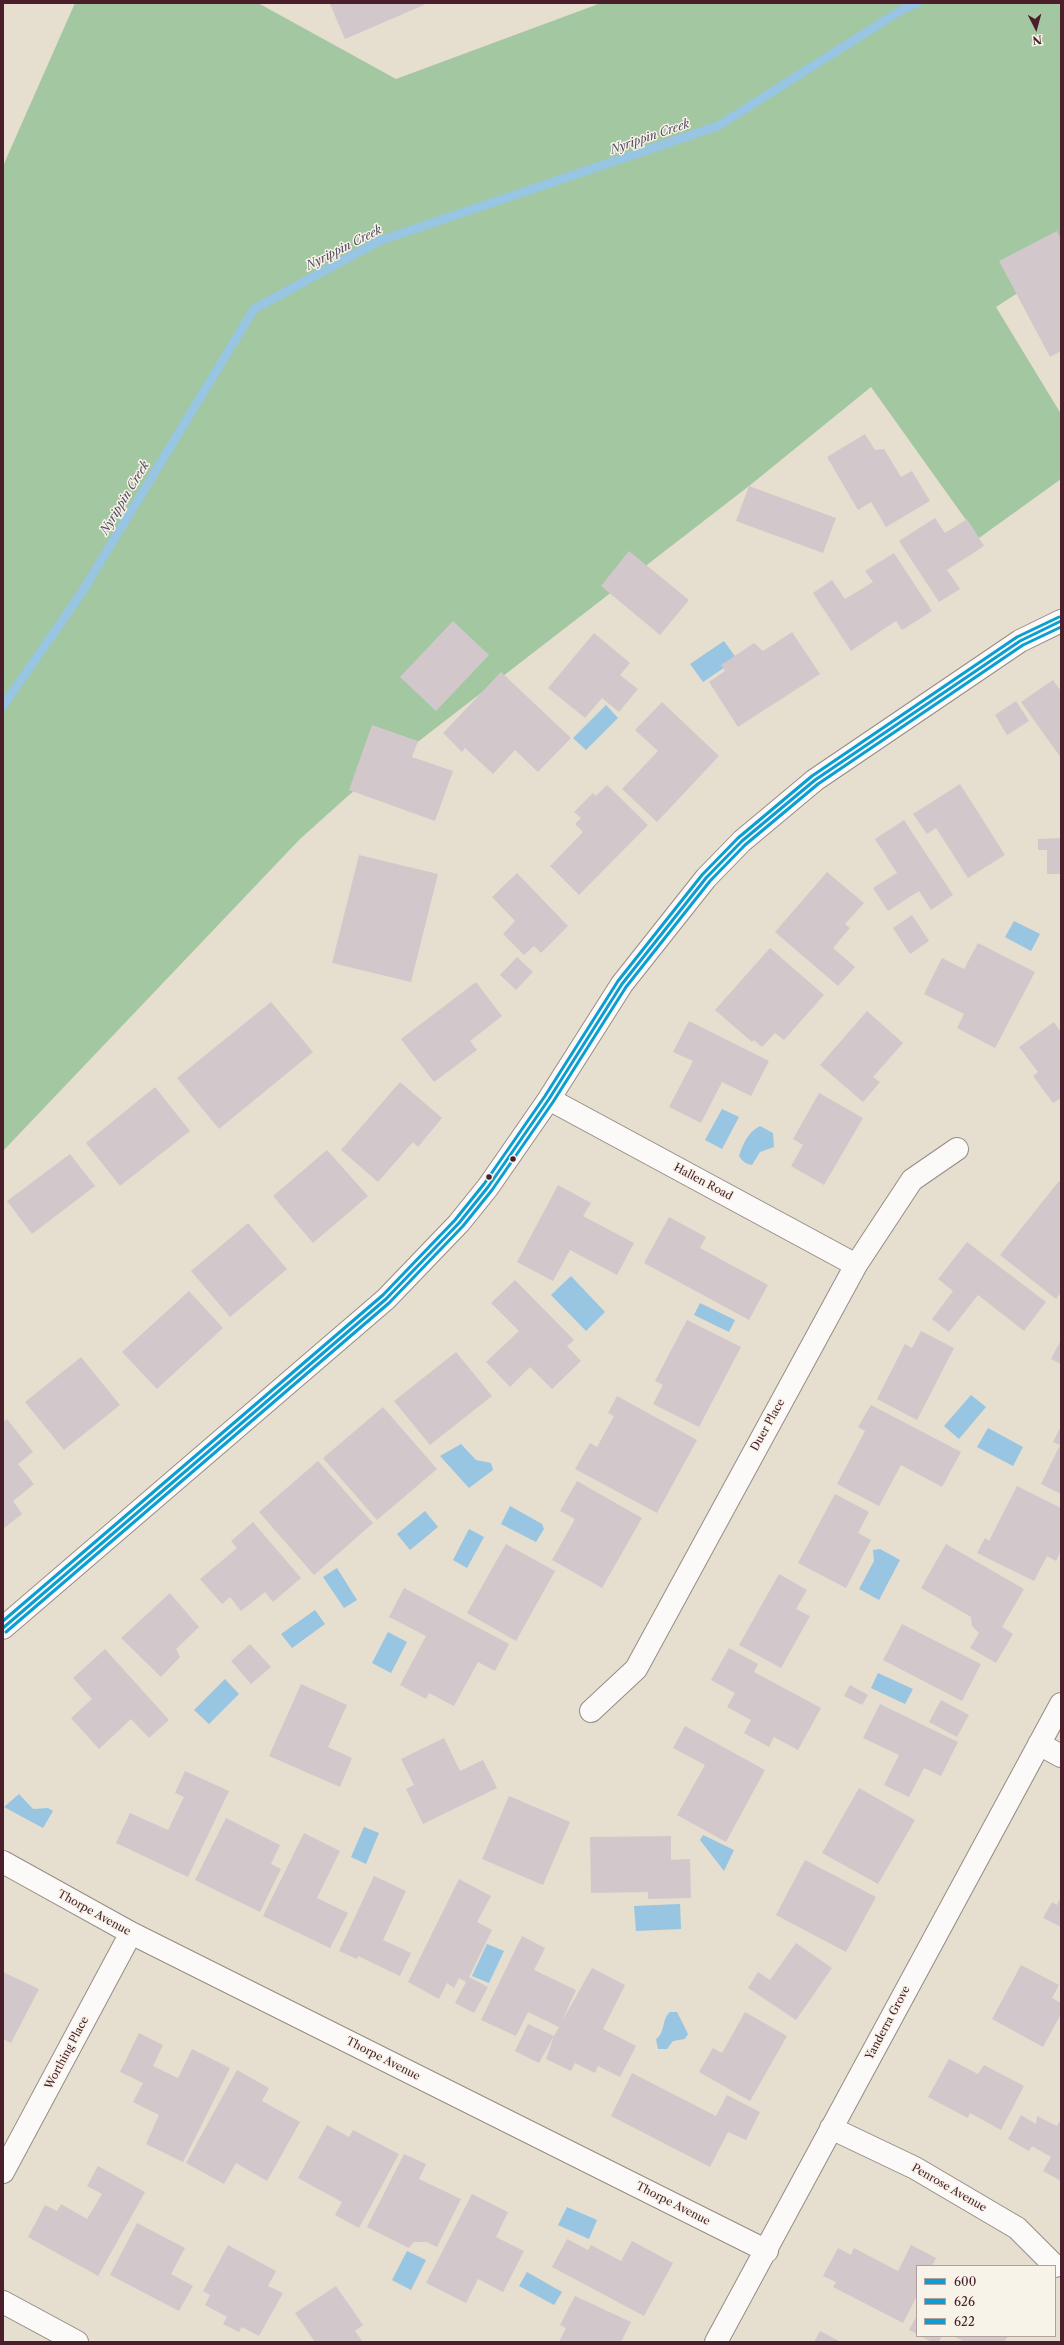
<!DOCTYPE html>
<html>
<head>
<meta charset="utf-8">
<style>
  body { margin:0 }
  #map { position:relative; width:1064px; height:2345px; overflow:hidden; background:#e6dece; font-family:"Libre Caslon Text",serif }
  canvas { display:block }
  .frame { position:absolute; inset:0; border:4px solid #4a1f2b; pointer-events:none }
  .legend { position:absolute; left:916px; top:2265px; width:140px; height:72px; box-sizing:border-box; background:#f7f3e8; border:1px solid #b29e9c; margin:0; padding:5px 7px; list-style:none; font-size:12px; color:#4a1f2b }
  .legend li { display:flex; align-items:center; gap:8px; height:20px }
  .legend b { width:20px; border:1px solid #b29e9c }
  .north { position:absolute; left:1016px; top:8px; width:40px; height:40px; -webkit-text-stroke:3px #f7f3e8; paint-order:stroke; rotate:174deg; font-size:11px; font-weight:700; line-height:16px; text-align:center; color:#4a1f2b }
  .north::after { content:''; display:block; margin:auto; width:14px; height:18px; background:#4a1f2b; clip-path:polygon(50% 0,100% 100%,50% 72%,0 100%) }
</style>
</head>
<body>
<div id="map">
<canvas width="1064" height="2345"></canvas>
<div class="frame"></div>
<ul class="legend">
<li><b style="height:5px;background:#0b9ed2"></b>600</li>
<li><b style="height:5px;background:#0b9ed2"></b>626</li>
<li><b style="height:5px;background:#0b9ed2"></b>622</li>
</ul>
<div class="north">N</div>
</div>
<script>
const c = document.querySelector('canvas').getContext('2d');
c.lineJoin = 'round';
function fillPath(path, color) {
  c.fillStyle = color;
  c.fill(path, 'evenodd');
}
function strokePath(path, color, width, dash) {
  c.strokeStyle = color;
  c.lineWidth = width;
  c.lineCap = dash ? 'butt' : 'round';
  c.setLineDash(dash || []);
  c.stroke(path);
}
function write(font, color, halo, rows, align = 'center') {
  c.font = font + ' "Libre Caslon Text",serif';
  c.lineWidth = 3;
  c.setLineDash([]);
  c.textBaseline = 'middle';
  c.strokeStyle = halo;
  c.fillStyle = color;
  for (const [text, x, y, turn = 0] of rows) {
    c.save();
    c.translate(x, y);
    c.rotate((+turn || 0) * Math.PI / 180);
    c.textAlign = isNaN(turn) ? turn : align;
    if (halo) c.strokeText(text, 0, 0);
    c.fillText(text, 0, 0);
    c.restore();
  }
}
const forest = new Path2D(`
  M 75,3 L 258,3 L 396,79 L 601,3 L 1061,3 L 1061,265 L 996,307 L 1061,414 L 1061,479 L 979,538 L 871,387 L 749,486 L 349,795 L 300,839 L 3,1151 L 3,166 Z`);
const water = new Path2D(`
  M 724,641 L 737,659 L 703,682 L 690,664 Z
  M 606,705 L 618,718 L 586,750 L 573,738 Z
  M 1014,921 L 1040,934 L 1031,951 L 1005,937 Z
  M 722,1109 L 739,1117 L 722,1149 L 705,1140 Z
  M 760,1126 L 773,1133 L 774,1147 L 760,1152 L 752,1165 C 746,1164 742,1161 739,1156 C 743,1144 748,1132 760,1126 Z
  M 571,1276 L 605,1312 L 586,1331 L 551,1295 Z
  M 700,1303 L 735,1320 L 729,1332 L 694,1315 Z
  M 971,1395 L 986,1407 L 959,1439 L 944,1426 Z
  M 988,1428 L 1023,1447 L 1013,1466 L 977,1447 Z
  M 461,1444 L 476,1460 L 491,1463 L 493,1470 L 469,1488 L 440,1456 Z
  M 510,1506 L 542,1524 L 544,1529 L 536,1542 L 501,1524 Z
  M 425,1511 L 438,1527 L 410,1550 L 397,1534 Z
  M 469,1529 L 484,1537 L 467,1568 L 453,1560 Z
  M 880,1549 L 900,1560 L 879,1600 L 859,1589 L 874,1561 L 873,1550 Z
  M 337,1568 L 357,1600 L 344,1608 L 323,1577 Z
  M 315,1610 L 325,1624 L 292,1648 L 281,1634 Z
  M 388,1632 L 407,1642 L 391,1673 L 372,1663 Z
  M 878,1673 L 913,1689 L 905,1704 L 871,1688 Z
  M 225,1679 L 239,1694 L 209,1724 L 194,1710 Z
  M 19,1794 L 33,1809 L 48,1808 L 53,1811 L 43,1828 L 4,1807 Z
  M 364,1827 L 379,1833 L 366,1864 L 351,1857 Z
  M 703,1835 L 734,1850 L 724,1871 L 700,1840 Z
  M 680,1904 L 681,1929 L 636,1931 L 634,1906 Z
  M 487,1944 L 504,1951 L 489,1983 L 472,1976 Z
  M 670,2012 L 677,2012 L 688,2034 L 685,2039 L 673,2041 L 667,2049 L 658,2049 L 656,2039 C 666,2032 661,2020 670,2012 Z
  M 567,2207 L 597,2220 L 589,2239 L 558,2225 Z
  M 407,2251 L 426,2260 L 411,2290 L 392,2280 Z
  M 527,2272 L 562,2292 L 554,2305 L 519,2286 Z`);
const stream = new Path2D(`
  M 3,706 L 82,592 L 254,309 L 379,241 L 718,126 L 903,9 L 917,3`);
const building = new Path2D(`
  M 333,3 L 423,3 L 424,5 L 345,39 L 330,4 Z
  M 1057,231 L 1061,239 L 1061,351 L 1050,357 L 999,261 Z
  M 865,434 L 875,450 L 884,449 L 901,477 L 912,471 L 930,501 L 886,527 L 871,502 L 858,510 L 827,457 Z
  M 749,486 L 836,518 L 823,553 L 736,521 Z
  M 935,518 L 945,533 L 967,519 L 984,546 L 947,570 L 960,589 L 939,602 L 899,541 Z
  M 629,551 L 689,600 L 660,635 L 601,586 Z
  M 894,553 L 932,611 L 902,630 L 896,621 L 851,651 L 813,593 L 832,580 L 845,599 L 873,582 L 865,571 Z
  M 453,621 L 489,655 L 436,711 L 400,677 Z
  M 792,632 L 820,674 L 738,727 L 709,682 L 725,671 L 721,665 L 754,643 L 763,651 Z
  M 594,633 L 630,663 L 620,675 L 638,689 L 619,712 L 602,698 L 585,718 L 548,688 Z
  M 501,672 L 571,738 L 538,772 L 515,750 L 493,774 L 465,748 L 462,752 L 443,733 Z
  M 1053,680 L 1061,691 L 1061,758 L 1021,702 Z
  M 1016,701 L 1029,721 L 1007,735 L 995,715 Z
  M 662,702 L 719,756 L 657,822 L 622,789 L 658,751 L 635,730 Z
  M 372,725 L 418,741 L 412,757 L 453,771 L 435,821 L 349,790 Z
  M 960,784 L 1005,855 L 968,878 L 936,828 L 927,834 L 913,814 Z
  M 607,785 L 648,825 L 579,895 L 550,866 L 583,832 L 575,824 L 581,818 L 574,812 L 593,793 L 596,796 Z
  M 904,820 L 953,895 L 931,910 L 919,891 L 888,911 L 873,888 L 897,873 L 875,839 Z
  M 1061,838 L 1061,874 L 1047,874 L 1047,850 L 1038,850 L 1038,839 Z
  M 359,855 L 438,874 L 411,982 L 332,963 Z
  M 827,872 L 864,903 L 845,924 L 850,928 L 833,948 L 855,967 L 838,986 L 775,932 Z
  M 517,873 L 568,926 L 541,953 L 534,946 L 524,955 L 503,934 L 515,921 L 492,897 Z
  M 912,915 L 929,941 L 910,954 L 893,928 Z
  M 978,943 L 1035,972 L 995,1048 L 957,1028 L 964,1014 L 924,994 L 942,958 L 964,969 Z
  M 770,948 L 824,995 L 784,1040 L 775,1033 L 762,1047 L 754,1040 L 752,1042 L 715,1010 Z
  M 517,957 L 533,972 L 516,990 L 500,975 Z
  M 476,982 L 502,1016 L 470,1041 L 477,1050 L 434,1082 L 401,1039 Z
  M 271,1002 L 313,1052 L 219,1129 L 177,1078 Z
  M 867,1011 L 903,1043 L 873,1077 L 880,1082 L 863,1102 L 820,1065 Z
  M 689,1021 L 769,1061 L 751,1096 L 722,1082 L 701,1123 L 669,1107 L 693,1061 L 673,1052 Z
  M 1054,1022 L 1061,1032 L 1061,1098 L 1053,1103 L 1033,1076 L 1038,1072 L 1019,1047 Z
  M 400,1082 L 442,1118 L 418,1147 L 413,1142 L 378,1182 L 341,1150 Z
  M 155,1087 L 190,1131 L 120,1186 L 86,1143 Z
  M 819,1093 L 863,1118 L 824,1185 L 791,1166 L 803,1145 L 793,1139 Z
  M 327,1150 L 368,1196 L 313,1243 L 273,1196 Z
  M 70,1154 L 95,1186 L 32,1234 L 7,1201 Z
  M 1059,1181 L 1061,1183 L 1061,1292 L 1056,1299 L 1000,1255 Z
  M 558,1185 L 591,1203 L 583,1216 L 634,1243 L 617,1275 L 570,1250 L 553,1281 L 517,1262 Z
  M 669,1217 L 706,1237 L 700,1248 L 768,1285 L 749,1320 L 644,1263 Z
  M 248,1223 L 287,1269 L 230,1317 L 191,1271 Z
  M 967,1242 L 1046,1302 L 1024,1331 L 978,1295 L 949,1332 L 932,1319 L 953,1291 L 938,1279 Z
  M 515,1280 L 574,1340 L 567,1346 L 581,1361 L 552,1389 L 530,1367 L 510,1387 L 486,1362 L 519,1331 L 491,1303 Z
  M 189,1291 L 223,1328 L 157,1389 L 122,1352 Z
  M 687,1320 L 741,1347 L 699,1427 L 653,1404 L 663,1385 L 655,1381 Z
  M 921,1331 L 954,1348 L 917,1420 L 877,1399 L 905,1344 L 912,1348 Z
  M 1061,1340 L 1061,1364 L 1051,1359 Z
  M 456,1352 L 492,1396 L 430,1445 L 394,1401 Z
  M 81,1357 L 120,1405 L 64,1450 L 25,1402 Z
  M 617,1396 L 697,1440 L 657,1513 L 575,1469 L 590,1443 L 597,1447 L 614,1416 L 608,1413 Z
  M 871,1405 L 961,1452 L 942,1487 L 901,1465 L 879,1506 L 837,1484 L 865,1431 L 858,1427 Z
  M 383,1407 L 437,1469 L 377,1520 L 323,1458 Z
  M 7,1419 L 33,1452 L 18,1464 L 34,1484 L 13,1501 L 22,1514 L 3,1529 L 3,1422 Z
  M 1061,1426 L 1061,1494 L 1041,1484 L 1060,1445 L 1053,1442 Z
  M 318,1461 L 373,1523 L 314,1575 L 259,1512 Z
  M 577,1481 L 642,1518 L 602,1588 L 552,1560 L 575,1519 L 560,1511 Z
  M 1017,1486 L 1061,1508 L 1061,1550 L 1056,1561 L 1047,1556 L 1034,1581 L 977,1553 L 985,1538 L 989,1541 Z
  M 835,1494 L 869,1512 L 858,1533 L 871,1540 L 846,1588 L 798,1563 Z
  M 253,1522 L 301,1578 L 273,1602 L 265,1592 L 241,1611 L 230,1597 L 222,1604 L 200,1579 L 237,1548 L 231,1541 Z
  M 506,1544 L 555,1571 L 516,1641 L 467,1613 Z
  M 946,1544 L 1024,1589 L 1002,1627 L 1013,1634 L 996,1663 L 970,1648 L 979,1633 L 972,1626 L 971,1617 L 921,1588 Z
  M 779,1574 L 807,1590 L 796,1609 L 810,1616 L 781,1668 L 739,1645 Z
  M 404,1588 L 509,1644 L 495,1671 L 478,1662 L 454,1706 L 429,1693 L 426,1699 L 400,1685 L 426,1636 L 389,1617 Z
  M 170,1593 L 199,1627 L 176,1649 L 180,1657 L 161,1677 L 121,1638 Z
  M 902,1624 L 981,1664 L 962,1701 L 883,1660 Z
  M 250,1644 L 271,1667 L 251,1684 L 231,1661 Z
  M 729,1648 L 758,1664 L 754,1672 L 821,1708 L 798,1750 L 774,1737 L 769,1747 L 744,1733 L 751,1720 L 727,1707 L 735,1693 L 711,1680 Z
  M 105,1649 L 169,1720 L 149,1738 L 131,1719 L 99,1749 L 71,1718 L 92,1699 L 73,1678 Z
  M 301,1684 L 347,1705 L 328,1747 L 352,1758 L 340,1787 L 269,1756 Z
  M 850,1685 L 868,1695 L 862,1705 L 844,1696 Z
  M 941,1700 L 969,1715 L 957,1737 L 929,1722 Z
  M 880,1704 L 958,1742 L 941,1776 L 924,1768 L 909,1797 L 884,1785 L 899,1755 L 863,1738 Z
  M 685,1726 L 765,1770 L 726,1842 L 677,1815 L 705,1765 L 673,1748 Z
  M 444,1738 L 460,1771 L 483,1760 L 497,1788 L 423,1824 L 406,1789 L 414,1785 L 401,1759 Z
  M 185,1771 L 229,1791 L 188,1877 L 116,1843 L 130,1813 L 168,1830 L 184,1797 L 175,1793 Z
  M 859,1788 L 915,1820 L 878,1884 L 822,1853 Z
  M 509,1796 L 570,1822 L 543,1885 L 482,1859 Z
  M 226,1818 L 280,1845 L 271,1864 L 281,1869 L 260,1912 L 195,1880 Z
  M 304,1833 L 340,1851 L 317,1898 L 348,1913 L 330,1948 L 263,1916 Z
  M 671,1836 L 671,1860 L 690,1859 L 691,1898 L 648,1899 L 648,1892 L 591,1893 L 590,1837 Z
  M 805,1860 L 876,1897 L 846,1952 L 776,1915 Z
  M 374,1876 L 406,1891 L 383,1940 L 411,1953 L 400,1976 L 358,1956 L 357,1959 L 339,1951 Z
  M 459,1879 L 491,1896 L 477,1922 L 492,1930 L 469,1977 L 488,1987 L 474,2013 L 455,2003 L 466,1982 L 459,1978 L 454,1988 L 447,1983 L 439,1999 L 408,1982 Z
  M 1061,1897 L 1061,1927 L 1043,1918 L 1052,1902 L 1057,1905 Z
  M 522,1936 L 545,1948 L 534,1970 L 576,1990 L 561,2023 L 592,1968 L 625,1985 L 603,2029 L 636,2046 L 620,2077 L 598,2066 L 595,2073 L 575,2063 L 571,2071 L 546,2059 L 554,2036 L 539,2063 L 515,2051 L 528,2024 L 554,2036 L 559,2027 L 528,2012 L 516,2036 L 481,2020 Z
  M 796,1943 L 832,1968 L 796,2020 L 748,1988 L 758,1972 L 770,1980 Z
  M 1021,1965 L 1059,1985 L 1052,1998 L 1061,2003 L 1061,2014 L 1043,2047 L 992,2019 Z
  M 3,1972 L 39,1989 L 11,2043 L 3,2039 Z
  M 745,2012 L 787,2036 L 750,2101 L 699,2072 L 713,2048 L 722,2053 Z
  M 139,2033 L 163,2045 L 153,2066 L 178,2078 L 192,2049 L 230,2068 L 183,2162 L 146,2144 L 159,2115 L 133,2102 L 143,2083 L 120,2072 Z
  M 949,2059 L 978,2074 L 984,2065 L 1024,2086 L 1001,2130 L 970,2113 L 968,2118 L 928,2097 Z
  M 237,2070 L 269,2088 L 262,2101 L 300,2122 L 267,2181 L 236,2163 L 224,2184 L 186,2163 Z
  M 632,2073 L 716,2116 L 727,2095 L 760,2112 L 746,2140 L 728,2132 L 710,2167 L 611,2116 Z
  M 1021,2115 L 1036,2124 L 1037,2116 L 1057,2126 L 1061,2119 L 1061,2181 L 1043,2171 L 1051,2157 L 1032,2146 L 1029,2151 L 1008,2139 Z
  M 327,2125 L 349,2137 L 353,2130 L 399,2154 L 359,2228 L 335,2215 L 342,2202 L 298,2178 Z
  M 404,2154 L 426,2164 L 419,2179 L 461,2199 L 437,2247 L 427,2242 L 414,2242 L 409,2248 L 367,2227 Z
  M 98,2166 L 145,2192 L 98,2276 L 28,2237 L 45,2205 L 57,2211 L 61,2204 L 87,2219 L 102,2194 L 87,2186 Z
  M 472,2194 L 508,2212 L 496,2237 L 524,2251 L 503,2292 L 478,2279 L 466,2303 L 426,2283 Z
  M 137,2223 L 185,2248 L 171,2274 L 193,2286 L 179,2311 L 110,2275 Z
  M 567,2239 L 588,2250 L 591,2245 L 621,2261 L 632,2241 L 673,2263 L 644,2316 L 552,2267 Z
  M 228,2245 L 276,2271 L 268,2286 L 283,2293 L 259,2336 L 242,2327 L 239,2332 L 223,2324 L 227,2317 L 205,2305 L 210,2295 L 203,2291 Z
  M 911,2245 L 936,2258 L 932,2266 L 917,2266 L 917,2296 L 903,2323 L 833,2287 L 836,2282 L 823,2276 L 838,2248 L 851,2255 L 854,2248 L 898,2271 Z
  M 336,2286 L 363,2325 L 355,2331 L 363,2342 L 315,2342 L 295,2313 Z
  M 575,2296 L 631,2322 L 621,2342 L 559,2342 L 566,2328 L 560,2325 Z
  M 917,2315 L 917,2334 L 909,2330 Z
  M 820,2331 L 841,2342 L 814,2342 Z
  M 920,2336 L 942,2336 L 939,2342 L 932,2342 Z
  M 953,2336 L 1008,2336 L 1004,2342 L 965,2342 Z`);
const street = new Path2D(`
  M 549,1099 L 856,1265
  M 3,1628 L 386,1299 L 459,1223 L 488,1187 L 549,1099 L 622,984 L 706,878 L 742,841 L 815,780 L 1020,641 L 1061,621
  M 591,1711 L 636,1669 L 856,1265 L 912,1180 L 957,1149
  M 1039,1744 L 1061,1756
  M 3,1862 L 131,1933 L 767,2251
  M 831,2128 L 915,2168 L 1017,2228 L 1055,2266
  M 3,2172 L 131,1933
  M 3,2302 L 77,2342
  M 716,2342 L 1061,1704`);
const bus1 = new Path2D(`
  M 3,1628 L 386,1299 L 459,1223 L 488,1187 L 549,1099 L 622,984 L 706,878 L 742,841 L 815,780 L 1020,641 L 1061,621`);
const bus2 = new Path2D(`
  M 6,1632 L 389,1303 L 463,1226 L 492,1190 L 553,1102 L 626,987 L 710,881 L 745,845 L 818,784 L 1023,645 L 1061,627`);
const bus3 = new Path2D(`
  M 3,1621 L 383,1295 L 455,1220 L 484,1184 L 545,1096 L 618,981 L 702,875 L 738,838 L 812,776 L 1017,637 L 1059,617`);
const markers = [
  [513,1159,3.5,"#4a1f2b"],
  [489,1177,3.5,"#4a1f2b"]
];
const streetNames = [
  ["Hallen Road",703,1182,28],
  ["Duer Place",768,1425,-61],
  ["Thorpe Avenue",94,1913,29],
  ["Yanderra Grove",888,2023,-62],
  ["Worthing Place",67,2053,-62],
  ["Thorpe Avenue",383,2059,27],
  ["Penrose Avenue",949,2188,30],
  ["Thorpe Avenue",673,2204,27]
];
const waterNames = [
  ["Nyrippin Creek",650,137,-19],
  ["Nyrippin Creek",344,248,-27],
  ["Nyrippin Creek",125,498,-59]
];
fillPath(forest, '#a3c7a0');
fillPath(water, '#97c5e2');
strokePath(stream, '#97c5e2', 9);
fillPath(building, '#d2c8cc');
strokePath(street, '#978c86', 24);
strokePath(street, '#fbfaf8', 22);
strokePath(bus1, '#0b9ed2', 3);
strokePath(bus2, '#0b9ed2', 3);
strokePath(bus3, '#0b9ed2', 3);
for (const [x, y, r, color] of markers) {
  const dot = new Path2D();
  dot.arc(x, y, r, 0, 2 * Math.PI);
  c.fillStyle = color;
  c.fill(dot);
  strokePath(dot, '#f7f3e8', 1.5);
}
write('11px', '#4a1f2b', '#f7f3e8', streetNames);
write('italic 12px', '#574e65', '#f7f3e8', waterNames);
</script>
</body>
</html>
